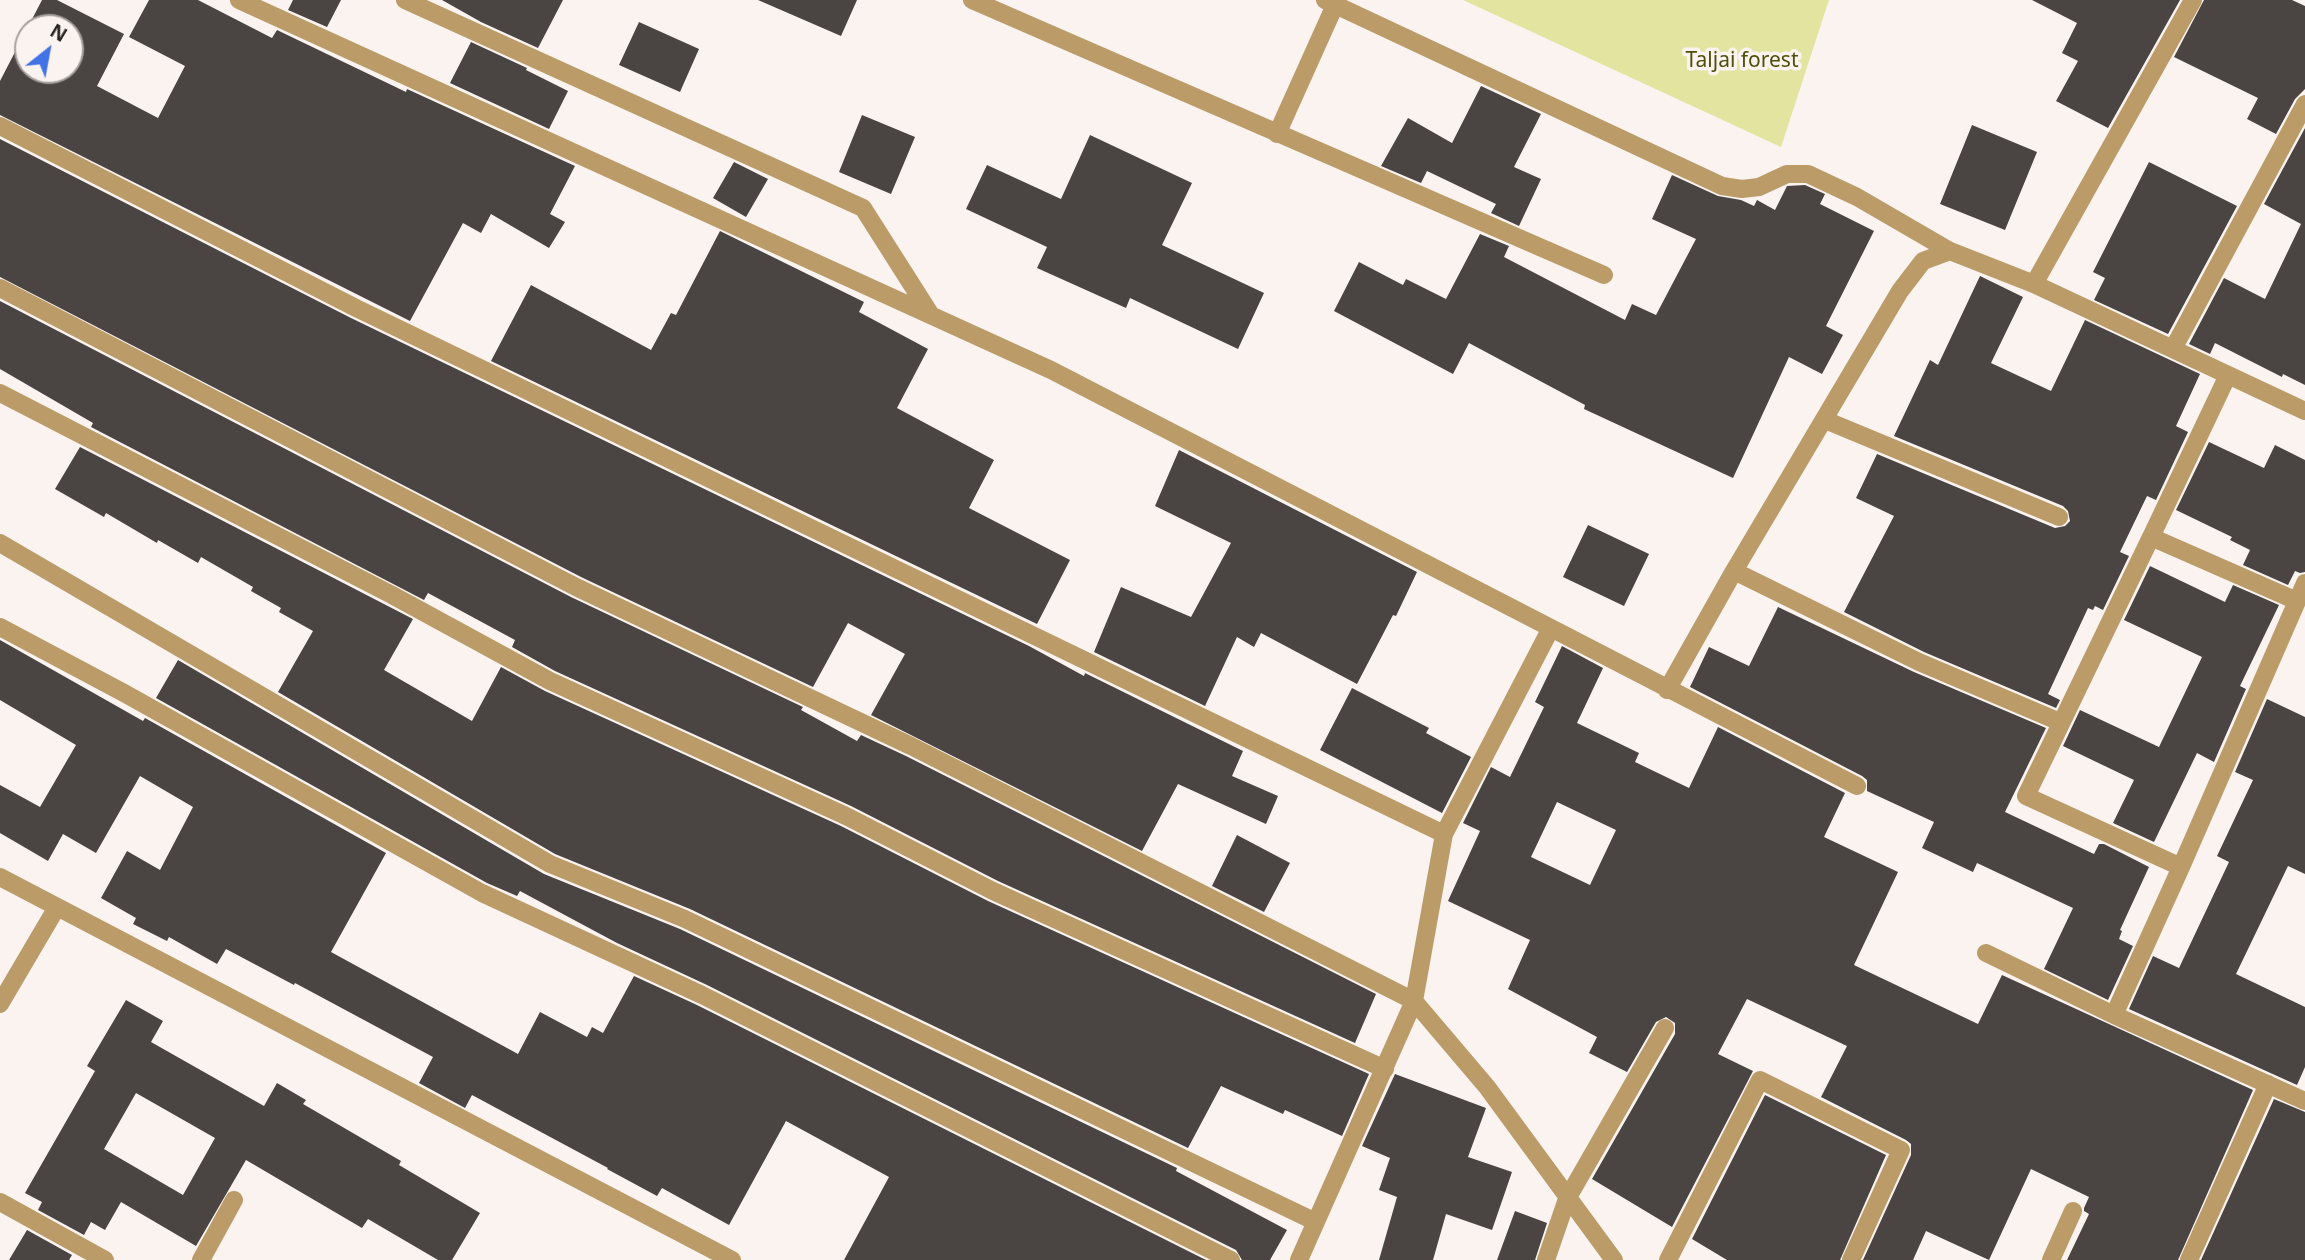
<!DOCTYPE html>
<html>
<head>
<meta charset="utf-8">
<style>
  body { margin:0 }
  #map { position:relative; width:2305px; height:1260px; overflow:hidden; background:#faf3f0; font-family:"Noto Sans",sans-serif }
  canvas { display:block }
  .north { position:absolute; left:14px; top:14px; width:70px; height:70px; box-sizing:border-box; background:#faf3f0; border:2px solid #a6a19e; border-radius:50%; rotate:31deg; font-size:19px; font-weight:700; line-height:28px; text-align:center; color:#282624 }
  .north::after { content:''; display:block; margin:auto; width:24px; height:32px; background:#4273e4; clip-path:polygon(50% 0,100% 100%,50% 72%,0 100%) }
</style>
</head>
<body>
<div id="map">
<canvas width="2305" height="1260"></canvas>
<div class="north">N</div>
</div>
<script>
const c = document.querySelector('canvas').getContext('2d');
c.lineJoin = 'round';
function fillPath(path, color) {
  c.fillStyle = color;
  c.fill(path, 'evenodd');
}
function strokePath(path, color, width, dash) {
  c.strokeStyle = color;
  c.lineWidth = width;
  c.lineCap = dash ? 'butt' : 'round';
  c.setLineDash(dash || []);
  c.stroke(path);
}
function write(font, color, halo, rows, align = 'center') {
  c.font = font + ' "Noto Sans",sans-serif';
  c.lineWidth = 7;
  c.setLineDash([]);
  c.textBaseline = 'middle';
  c.strokeStyle = halo;
  c.fillStyle = color;
  for (const [text, x, y, turn = 0] of rows) {
    c.save();
    c.translate(x, y);
    c.rotate((+turn || 0) * Math.PI / 180);
    c.textAlign = isNaN(turn) ? turn : align;
    if (halo) c.strokeText(text, 0, 0);
    c.fillText(text, 0, 0);
    c.restore();
  }
}
const green = new Path2D(`
  M 1463,0 L 1829,0 L 1781,147 Z`);
const building = new Path2D(`
  M 42,0 L 57,0 L 124,34 L 97,86 L 158,118 L 185,66 L 129,37 L 149,0 L 198,0 L 272,38 L 277,30 L 406,92 L 407,89 L 575,166 L 550,214 L 565,222 L 549,248 L 491,214 L 481,233 L 463,223 L 410,321 L 0,115 L 0,81 ZM 28,28 L 70,28 L 70,70 L 28,70 Z
  M 293,0 L 341,0 L 327,27 L 288,10 Z
  M 442,0 L 563,0 L 538,48 L 481,22 Z
  M 758,0 L 857,0 L 841,36 Z
  M 2032,0 L 2180,0 L 2108,128 L 2056,101 L 2078,61 L 2062,53 L 2077,23 Z
  M 2204,0 L 2292,0 L 2305,6 L 2305,89 L 2295,99 L 2276,134 L 2247,119 L 2258,98 L 2174,57 Z
  M 639,22 L 699,49 L 680,92 L 619,65 Z
  M 471,42 L 527,68 L 526,70 L 568,91 L 549,129 L 450,83 Z
  M 1481,86 L 1541,114 L 1514,167 L 1541,179 L 1519,226 L 1491,213 L 1496,204 L 1427,171 L 1421,183 L 1381,166 L 1408,118 L 1452,143 Z
  M 862,115 L 915,137 L 891,194 L 839,172 Z
  M 1972,125 L 2037,152 L 2005,230 L 1940,204 Z
  M 2305,128 L 2305,385 L 2283,374 L 2282,377 L 2215,343 L 2210,354 L 2189,344 L 2224,278 L 2265,299 L 2301,224 L 2264,204 Z
  M 1090,135 L 1192,183 L 1162,245 L 1264,293 L 1238,349 L 1130,298 L 1126,308 L 1037,268 L 1047,247 L 966,209 L 987,165 L 1061,199 Z
  M 0,139 L 351,318 L 1029,646 L 1084,676 L 1085,673 L 1243,751 L 1232,776 L 1278,796 L 1266,824 L 1178,784 L 1142,851 L 871,715 L 905,654 L 848,623 L 813,687 L 581,577 L 0,277 Z
  M 734,162 L 768,179 L 746,217 L 713,198 Z
  M 2149,162 L 2237,206 L 2168,334 L 2094,300 L 2105,278 L 2093,272 Z
  M 1672,175 L 1718,196 L 1741,200 L 1754,206 L 1757,200 L 1775,210 L 1787,186 L 1805,185 L 1825,194 L 1820,204 L 1874,231 L 1826,326 L 1843,335 L 1822,374 L 1789,357 L 1733,478 L 1584,409 L 1585,405 L 1469,343 L 1453,374 L 1334,311 L 1359,262 L 1403,285 L 1406,279 L 1446,299 L 1480,234 L 1509,246 L 1504,257 L 1625,320 L 1632,304 L 1656,315 L 1696,239 L 1652,219 Z
  M 720,231 L 864,302 L 859,312 L 928,349 L 897,408 L 994,460 L 969,508 L 1070,560 L 1037,624 L 491,361 L 531,285 L 651,350 L 671,313 L 676,315 Z
  M 1980,276 L 2023,297 L 1991,363 L 2051,391 L 2085,320 L 2200,374 L 2176,426 L 2188,432 L 2156,500 L 2147,496 L 2120,552 L 2129,556 L 2103,610 L 2095,606 L 2093,610 L 2088,608 L 2048,694 L 2060,700 L 2056,708 L 1924,652 L 1844,612 L 1894,516 L 1856,498 L 1877,454 L 2055,528 L 2065,526 L 2070,521 L 2068,511 L 2063,506 L 1894,436 L 1930,360 L 1938,365 Z
  M 0,301 L 571,597 L 803,707 L 801,710 L 857,741 L 861,735 L 906,756 L 1376,994 L 1355,1043 L 998,881 L 851,806 L 555,671 L 512,647 L 515,640 L 428,593 L 424,600 L 91,427 L 93,423 L 0,369 Z
  M 2209,442 L 2264,468 L 2275,445 L 2305,460 L 2305,572 L 2300,573 L 2295,571 L 2288,585 L 2243,565 L 2250,550 L 2230,540 L 2232,537 L 2176,510 Z
  M 80,447 L 413,619 L 384,670 L 472,721 L 501,667 L 545,691 L 841,826 L 988,901 L 1369,1074 L 1342,1136 L 1285,1110 L 1283,1114 L 1221,1086 L 1188,1148 L 690,909 L 555,854 L 278,692 L 313,631 L 279,612 L 281,608 L 251,591 L 253,587 L 201,557 L 198,563 L 158,540 L 157,543 L 106,513 L 104,517 L 55,489 Z
  M 1179,450 L 1417,572 L 1396,616 L 1393,615 L 1357,684 L 1261,633 L 1254,647 L 1237,637 L 1205,706 L 1094,652 L 1121,587 L 1191,617 L 1231,543 L 1155,506 Z
  M 1588,525 L 1649,554 L 1624,606 L 1563,577 Z
  M 2150,566 L 2225,602 L 2233,585 L 2279,605 L 2240,686 L 2246,689 L 2214,762 L 2197,753 L 2154,842 L 2113,823 L 2134,780 L 2063,746 L 2080,710 L 2159,747 L 2202,657 L 2124,620 Z
  M 1778,607 L 1914,672 L 2046,728 L 2005,812 L 2094,854 L 2099,844 L 2104,844 L 2149,867 L 2120,930 L 2122,931 L 2119,939 L 2133,946 L 2108,1000 L 2044,969 L 2073,908 L 1977,863 L 1973,872 L 1922,848 L 1934,822 L 1867,791 L 1867,780 L 1862,776 L 1690,687 L 1709,647 L 1749,666 Z
  M 0,640 L 143,721 L 145,718 L 386,853 L 331,952 L 518,1054 L 540,1012 L 587,1037 L 592,1027 L 603,1033 L 634,976 L 697,1005 L 1206,1260 L 844,1260 L 889,1177 L 786,1121 L 729,1225 L 662,1188 L 657,1196 L 607,1169 L 608,1168 L 472,1095 L 465,1108 L 419,1083 L 433,1057 L 295,983 L 294,985 L 226,949 L 217,964 L 169,937 L 167,941 L 133,924 L 136,918 L 101,898 L 127,851 L 160,870 L 193,807 L 140,776 L 96,853 L 63,834 L 48,861 L 0,833 L 0,785 L 40,807 L 76,745 L 0,700 Z
  M 1562,646 L 1603,668 L 1577,723 L 1639,753 L 1635,762 L 1689,788 L 1718,727 L 1845,793 L 1824,837 L 1898,872 L 1854,965 L 1978,1024 L 2002,975 L 2253,1090 L 2178,1260 L 2067,1260 L 2089,1214 L 2084,1211 L 2084,1208 L 2089,1197 L 2031,1169 L 1989,1260 L 1926,1231 L 1913,1260 L 1863,1260 L 1911,1155 L 1911,1144 L 1906,1140 L 1821,1097 L 1847,1046 L 1747,999 L 1718,1054 L 1753,1071 L 1672,1227 L 1592,1179 L 1675,1034 L 1675,1023 L 1666,1017 L 1656,1022 L 1627,1072 L 1589,1053 L 1597,1037 L 1508,989 L 1530,940 L 1448,901 L 1480,831 L 1463,823 L 1491,767 L 1510,777 L 1544,707 L 1535,702 ZM 1557,802 L 1616,830 L 1590,885 L 1531,857 Z
  M 178,660 L 544,874 L 680,929 L 1177,1168 L 1176,1171 L 1287,1230 L 1270,1260 L 1242,1260 L 1236,1250 L 707,985 L 617,943 L 520,891 L 517,896 L 487,883 L 156,698 Z
  M 1352,688 L 1429,728 L 1426,733 L 1471,757 L 1442,813 L 1320,750 Z
  M 2267,699 L 2305,717 L 2305,874 L 2288,866 L 2236,974 L 2305,1007 L 2305,1067 L 2297,1085 L 2129,1009 L 2153,956 L 2179,968 L 2229,862 L 2217,856 L 2253,780 L 2235,772 Z
  M 1237,835 L 1290,863 L 1264,912 L 1212,886 Z
  M 126,1000 L 163,1021 L 151,1042 L 264,1106 L 277,1083 L 306,1100 L 303,1104 L 401,1161 L 399,1165 L 480,1213 L 452,1260 L 438,1260 L 368,1219 L 362,1228 L 246,1160 L 196,1246 L 121,1202 L 105,1230 L 91,1222 L 84,1235 L 38,1210 L 42,1202 L 25,1193 L 95,1071 L 87,1066 ZM 136,1093 L 215,1138 L 183,1195 L 104,1149 Z
  M 1395,1074 L 1486,1108 L 1468,1157 L 1512,1172 L 1492,1230 L 1446,1214 L 1433,1260 L 1379,1260 L 1397,1197 L 1379,1190 L 1390,1158 L 1362,1146 Z
  M 1765,1095 L 1886,1155 L 1840,1260 L 1727,1260 L 1692,1239 Z
  M 2274,1099 L 2305,1112 L 2305,1260 L 2201,1260 Z
  M 1515,1211 L 1547,1223 L 1535,1260 L 1497,1260 Z
  M 27,1230 L 72,1255 L 69,1260 L 9,1260 Z`);
const street = new Path2D(`
  M 239,0 L 1051,370 L 1857,786
  M 405,0 L 863,208 L 931,315
  M 972,0 L 1604,275
  M 1325,0 L 1722,186 L 1742,189 L 1759,187 L 1787,174 L 1808,174 L 1857,197 L 1950,251
  M 0,126 L 356,308 L 1444,834
  M 1277,134 L 1335,5
  M 2034,284 L 2193,0
  M 0,288 L 576,587 L 911,746 L 1414,1001 L 1487,1087 L 1614,1260
  M 2173,349 L 2305,104
  M 0,393 L 392,595 L 550,681 L 846,816 L 993,891 L 1385,1069
  M 1825,420 L 2059,517
  M 2151,537 L 2228,375
  M 0,543 L 550,864 L 685,919 L 1316,1222
  M 1734,571 L 1919,662 L 2060,722
  M 0,627 L 124,693 L 482,893 L 702,995 L 1231,1260
  M 1667,690 L 1734,571 L 1900,291 L 1923,261 L 1950,251 L 2034,284 L 2305,411
  M 2181,867 L 2026,796 L 2151,537 L 2297,601
  M 0,877 L 732,1260
  M 1986,953 L 2114,1015 L 2305,1101
  M 0,1004 L 57,907
  M 2114,1015 L 2181,867 L 2305,583
  M 0,1202 L 105,1260
  M 201,1260 L 234,1200
  M 1299,1260 L 1414,1001 L 1444,834 L 1551,628
  M 1546,1260 L 1567,1199 L 1665,1028
  M 1668,1260 L 1760,1080 L 1901,1150 L 1851,1260
  M 2051,1260 L 2073,1211
  M 2189,1260 L 2268,1084`);
const parkNames = [
  ["Taljai forest",1742,61]
];
fillPath(green, '#e2e4a0');
fillPath(building, '#4a4443');
strokePath(street, '#bb9c69', 18);
write('21px', '#4f4f0a', '#faf3f0', parkNames);
</script>
</body>
</html>
